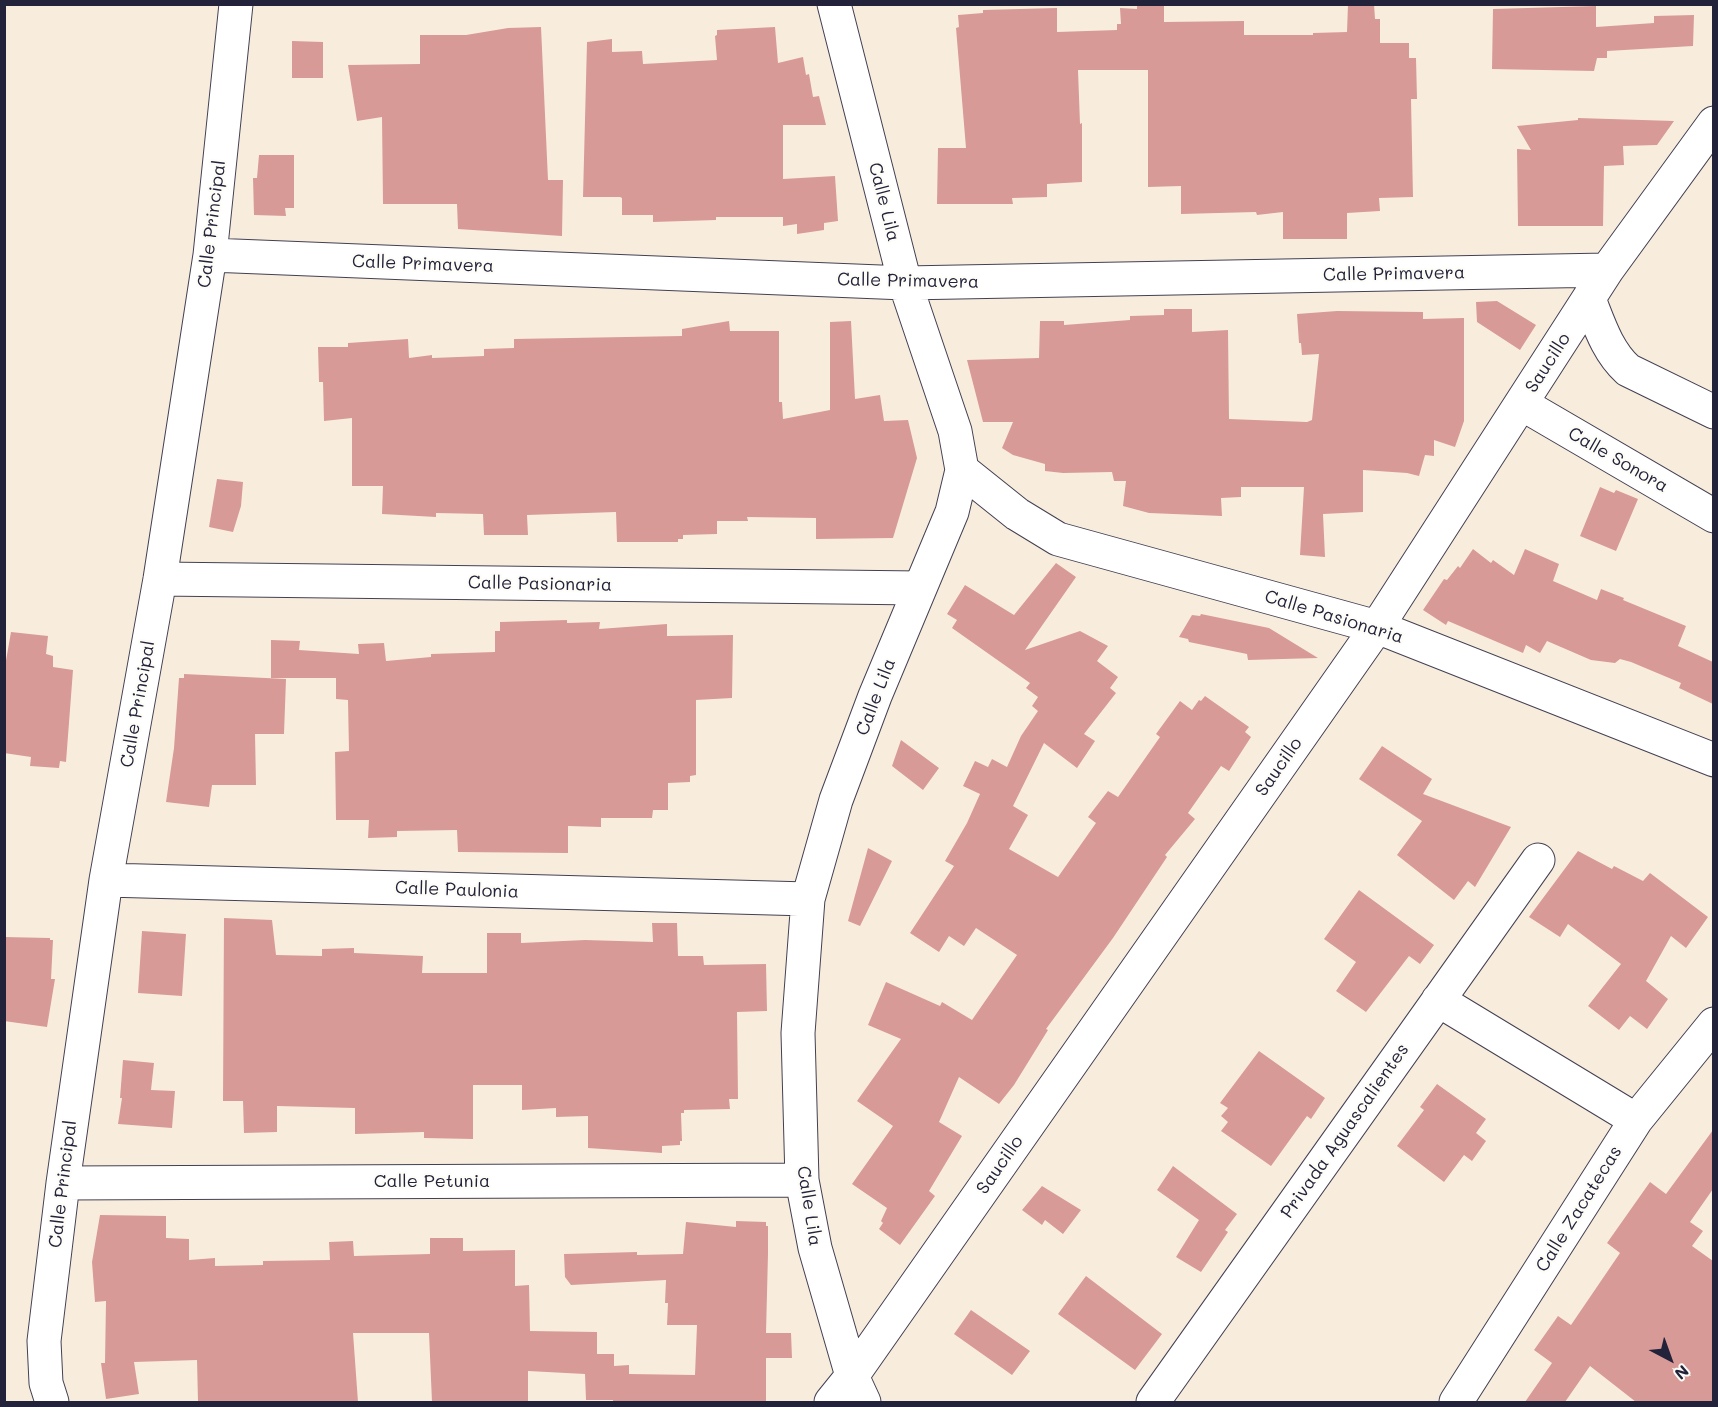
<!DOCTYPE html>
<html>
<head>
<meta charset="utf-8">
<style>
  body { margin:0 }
  #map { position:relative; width:1718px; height:1407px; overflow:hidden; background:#f8eddd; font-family:Mali,sans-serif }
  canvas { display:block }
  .frame { position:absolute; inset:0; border:6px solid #22223b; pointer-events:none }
  .north { position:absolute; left:1640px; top:1329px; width:60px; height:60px; -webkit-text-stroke:4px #fdfcf7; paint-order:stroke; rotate:139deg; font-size:16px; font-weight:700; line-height:24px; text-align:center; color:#22223b }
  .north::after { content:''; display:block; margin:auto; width:21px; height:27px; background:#22223b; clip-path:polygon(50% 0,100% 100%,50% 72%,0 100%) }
</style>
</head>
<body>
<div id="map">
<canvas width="1718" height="1407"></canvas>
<div class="frame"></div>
<div class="north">N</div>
</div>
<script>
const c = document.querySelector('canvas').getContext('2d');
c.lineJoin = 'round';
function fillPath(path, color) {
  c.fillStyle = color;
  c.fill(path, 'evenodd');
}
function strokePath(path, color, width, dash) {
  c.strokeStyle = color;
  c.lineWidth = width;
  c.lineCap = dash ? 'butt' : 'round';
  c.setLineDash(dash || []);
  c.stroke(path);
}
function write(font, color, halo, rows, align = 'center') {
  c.font = font + ' Mali,sans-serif';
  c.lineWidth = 4.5;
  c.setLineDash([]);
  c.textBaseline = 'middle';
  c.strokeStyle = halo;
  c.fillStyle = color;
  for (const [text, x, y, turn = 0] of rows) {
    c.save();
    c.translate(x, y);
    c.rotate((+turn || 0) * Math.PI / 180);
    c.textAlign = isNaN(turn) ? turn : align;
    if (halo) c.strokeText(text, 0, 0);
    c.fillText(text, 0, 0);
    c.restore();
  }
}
const building = new Path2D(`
  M 1348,4 L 1374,4 L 1375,19 L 1380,19 L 1380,43 L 1409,43 L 1409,58 L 1416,58 L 1417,99 L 1411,99 L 1413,197 L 1379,198 L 1380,211 L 1347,213 L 1347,239 L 1283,239 L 1283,212 L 1257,215 L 1256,212 L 1181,214 L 1181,186 L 1148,187 L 1148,70 L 1078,70 L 1080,124 L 1082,123 L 1082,182 L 1047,184 L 1047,197 L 1012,198 L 1013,204 L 937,204 L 938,148 L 966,148 L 956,28 L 959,27 L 958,15 L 983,13 L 983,10 L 1057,8 L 1057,32 L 1117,30 L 1117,24 L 1121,24 L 1120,8 L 1137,9 L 1137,5 L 1164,5 L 1164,22 L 1244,21 L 1244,35 L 1313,35 L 1313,33 L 1347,32 Z
  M 1596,6 L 1596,27 L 1654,23 L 1654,16 L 1694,15 L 1693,46 L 1607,51 L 1607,58 L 1597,58 L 1594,71 L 1492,69 L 1493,9 Z
  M 541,27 L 548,180 L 563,180 L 562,236 L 458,229 L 457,204 L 383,204 L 382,117 L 357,121 L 348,65 L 420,64 L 420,35 L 466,35 L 508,28 Z
  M 775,27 L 778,63 L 803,57 L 806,75 L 809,74 L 813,97 L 819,96 L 826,125 L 783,125 L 783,179 L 835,176 L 838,221 L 824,223 L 824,230 L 797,234 L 797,224 L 783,226 L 783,217 L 716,217 L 716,220 L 653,222 L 653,215 L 622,215 L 622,198 L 620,197 L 583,197 L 587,42 L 612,39 L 612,52 L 642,51 L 643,64 L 717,60 L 715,36 L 717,35 L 717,30 Z
  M 292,41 L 323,42 L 323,78 L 292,78 Z
  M 1578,118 L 1674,121 L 1657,145 L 1623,146 L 1624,165 L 1604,166 L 1603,226 L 1518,226 L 1517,149 L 1531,150 L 1517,126 L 1578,120 Z
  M 259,155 L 294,155 L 294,208 L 285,208 L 286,216 L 254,215 L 253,178 L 257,178 Z
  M 1497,301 L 1536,325 L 1520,350 L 1477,322 L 1476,302 Z
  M 1164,309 L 1192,309 L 1192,332 L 1228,330 L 1229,419 L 1307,422 L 1312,420 L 1319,354 L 1302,355 L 1301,343 L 1299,343 L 1297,314 L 1337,311 L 1423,312 L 1423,319 L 1464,318 L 1464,421 L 1455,447 L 1434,440 L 1434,456 L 1425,455 L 1419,476 L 1407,473 L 1363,470 L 1363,512 L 1323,514 L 1325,557 L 1300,555 L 1304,487 L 1241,487 L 1241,497 L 1221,498 L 1222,516 L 1149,513 L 1123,506 L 1126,481 L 1114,481 L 1112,472 L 1063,473 L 1045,471 L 1045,464 L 1013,455 L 1002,448 L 1013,422 L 983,422 L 967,360 L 1039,358 L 1040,321 L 1064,321 L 1064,325 L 1130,320 L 1130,316 L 1164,315 Z
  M 729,321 L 730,331 L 779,331 L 779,402 L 782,402 L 783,419 L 830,410 L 830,322 L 851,321 L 855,399 L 880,395 L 884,421 L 908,420 L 917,458 L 893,538 L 816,539 L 816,518 L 747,517 L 748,521 L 717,521 L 717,534 L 683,535 L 683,539 L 678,539 L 678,542 L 617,542 L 616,512 L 527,515 L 528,535 L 484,535 L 483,514 L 436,513 L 436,517 L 382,514 L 383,486 L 352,486 L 352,418 L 324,421 L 323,382 L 319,382 L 318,347 L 348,347 L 348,343 L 408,339 L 409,358 L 432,355 L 432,358 L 484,356 L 484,349 L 514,348 L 514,339 L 682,336 L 682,329 Z
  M 217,479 L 243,482 L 241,506 L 233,532 L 209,527 Z
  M 1600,487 L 1614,493 L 1616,490 L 1638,499 L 1616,551 L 1580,536 Z
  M 1473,549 L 1491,563 L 1493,560 L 1514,575 L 1525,549 L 1559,564 L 1553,581 L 1597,600 L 1601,589 L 1624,598 L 1623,600 L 1686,626 L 1678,646 L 1713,662 L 1713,704 L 1679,688 L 1681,683 L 1631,662 L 1620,659 L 1615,663 L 1591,660 L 1547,641 L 1540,653 L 1526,645 L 1523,653 L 1448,621 L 1446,625 L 1423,610 L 1444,579 L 1447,580 L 1458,566 L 1460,568 Z
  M 1056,563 L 1076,577 L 1025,650 L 1080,631 L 1108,646 L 1097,661 L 1118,677 L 1110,688 L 1116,693 L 1084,734 L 1095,741 L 1077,768 L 1044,743 L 1013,806 L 1028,815 L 1009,849 L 1058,877 L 1096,823 L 1088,817 L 1108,791 L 1118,797 L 1160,737 L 1156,734 L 1180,701 L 1192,710 L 1199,700 L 1201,701 L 1205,696 L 1249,727 L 1245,732 L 1251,737 L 1229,771 L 1221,766 L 1188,813 L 1195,819 L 1165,855 L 1167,857 L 1113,938 L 1046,1029 L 1048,1030 L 1014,1085 L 999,1104 L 959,1077 L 939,1122 L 962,1136 L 929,1191 L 935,1196 L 900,1245 L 879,1229 L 883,1223 L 881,1221 L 887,1208 L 852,1184 L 893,1126 L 857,1101 L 901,1039 L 868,1025 L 886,982 L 940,1006 L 942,1002 L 972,1020 L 1017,955 L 976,928 L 964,946 L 949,936 L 939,952 L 910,933 L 954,866 L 945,861 L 967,823 L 980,794 L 963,786 L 975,761 L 988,767 L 992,759 L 1007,767 L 1021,736 L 1038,711 L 1032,706 L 1038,697 L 1026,688 L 1030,683 L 952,628 L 957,620 L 947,614 L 965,585 L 1014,615 Z
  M 1201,614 L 1269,628 L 1318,658 L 1248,660 L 1247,654 L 1189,642 L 1188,639 L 1179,637 L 1192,615 L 1200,616 Z
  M 567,620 L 567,623 L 600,622 L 599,629 L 667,624 L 667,636 L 733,635 L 732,698 L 696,700 L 696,775 L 690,776 L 690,782 L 668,783 L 668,810 L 653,810 L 652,818 L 601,818 L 601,827 L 568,826 L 568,853 L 458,852 L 457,830 L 397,831 L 397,837 L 368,838 L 369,820 L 336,820 L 335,752 L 349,751 L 348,700 L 336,699 L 336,678 L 271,678 L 271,640 L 300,641 L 299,650 L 359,654 L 358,644 L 384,643 L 386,661 L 431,657 L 431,654 L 495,652 L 495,631 L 500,631 L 500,622 Z
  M 11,632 L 48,636 L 46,654 L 53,656 L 53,667 L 73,670 L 66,762 L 60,761 L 59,768 L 30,766 L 31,757 L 4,753 L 4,672 Z
  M 184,674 L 286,679 L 284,734 L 255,734 L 256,785 L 212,785 L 209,807 L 166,802 L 174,748 L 179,678 L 184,678 Z
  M 901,740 L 939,768 L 923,790 L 892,766 Z
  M 1382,746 L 1432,779 L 1423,794 L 1511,827 L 1475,887 L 1468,881 L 1454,900 L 1397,855 L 1422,821 L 1359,779 Z
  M 868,848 L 892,861 L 860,926 L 848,921 Z
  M 1578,851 L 1612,869 L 1614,866 L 1643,881 L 1650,873 L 1708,917 L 1686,948 L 1671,936 L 1646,981 L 1668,999 L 1647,1029 L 1630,1016 L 1619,1030 L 1588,1006 L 1621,964 L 1568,924 L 1560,937 L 1529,917 Z
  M 1359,890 L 1434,945 L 1420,964 L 1409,956 L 1366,1012 L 1336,991 L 1356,962 L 1324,939 Z
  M 224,918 L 272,920 L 276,955 L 322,956 L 322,949 L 354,948 L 354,953 L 423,956 L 422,973 L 487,973 L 487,933 L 521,933 L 521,943 L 585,940 L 653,942 L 652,923 L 677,923 L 678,956 L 703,956 L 704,965 L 766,964 L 767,1011 L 737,1012 L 738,1099 L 729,1099 L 730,1109 L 684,1110 L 684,1113 L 681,1113 L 682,1141 L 680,1141 L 680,1145 L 662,1146 L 662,1153 L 588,1148 L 588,1116 L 556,1117 L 556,1108 L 522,1110 L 522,1085 L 473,1085 L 473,1139 L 424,1138 L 424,1132 L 355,1134 L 355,1108 L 277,1106 L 277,1132 L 244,1133 L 243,1101 L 223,1101 Z
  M 142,931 L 186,934 L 182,996 L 138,993 Z
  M 4,937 L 50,938 L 50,940 L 53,940 L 51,979 L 55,979 L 47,1027 L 4,1021 Z
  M 1259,1051 L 1325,1098 L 1311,1119 L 1307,1116 L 1271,1166 L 1221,1131 L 1228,1122 L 1221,1116 L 1228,1108 L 1220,1103 Z
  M 123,1060 L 154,1063 L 151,1090 L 175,1091 L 172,1128 L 118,1124 L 122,1098 L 120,1098 Z
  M 1437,1084 L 1486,1119 L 1476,1133 L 1486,1141 L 1472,1161 L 1464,1155 L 1444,1182 L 1397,1146 L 1424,1110 L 1420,1107 Z
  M 1713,1130 L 1713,1189 L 1690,1222 L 1703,1231 L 1692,1246 L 1713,1261 L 1713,1402 L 1636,1402 L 1590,1366 L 1565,1402 L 1525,1402 L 1552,1363 L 1534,1350 L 1558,1316 L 1571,1325 L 1620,1253 L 1607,1243 L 1650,1182 L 1666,1194 Z
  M 1173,1166 L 1237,1214 L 1225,1230 L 1228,1232 L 1201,1272 L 1176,1257 L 1199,1220 L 1157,1190 Z
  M 1042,1186 L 1081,1210 L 1063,1234 L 1045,1220 L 1042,1225 L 1022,1210 Z
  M 100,1215 L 166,1216 L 166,1238 L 189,1239 L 189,1260 L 215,1258 L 215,1266 L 263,1265 L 263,1261 L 330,1260 L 329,1242 L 353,1241 L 354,1256 L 430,1254 L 430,1238 L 463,1238 L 463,1251 L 515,1250 L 515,1286 L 529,1285 L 530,1331 L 597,1332 L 597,1354 L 614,1354 L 614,1366 L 629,1365 L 629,1374 L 695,1375 L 697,1325 L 667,1325 L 668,1303 L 665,1303 L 666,1280 L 571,1285 L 565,1277 L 564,1254 L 637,1252 L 637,1255 L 683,1254 L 686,1222 L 736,1227 L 736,1221 L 766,1222 L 766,1226 L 768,1226 L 768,1254 L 766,1333 L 791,1333 L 792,1358 L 766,1358 L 766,1402 L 613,1402 L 613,1400 L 586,1400 L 585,1374 L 528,1371 L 528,1402 L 432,1402 L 429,1333 L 353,1333 L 358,1402 L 198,1402 L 197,1360 L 134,1362 L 139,1394 L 106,1399 L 101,1363 L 105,1363 L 106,1301 L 95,1302 L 92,1262 Z
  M 1086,1276 L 1162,1334 L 1135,1370 L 1058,1314 Z
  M 971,1310 L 1030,1351 L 1012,1375 L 954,1334 Z`);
const minor = new Path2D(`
  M 834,4 L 905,283 L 955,431 L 962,470 L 952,512 L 875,696 L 836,800 L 808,899 L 798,1033 L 802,1180 L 815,1248 L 852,1376 L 864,1402
  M 210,255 L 905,283 L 1607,270
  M 1589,299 C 1599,324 1607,351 1628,370 L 1714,412
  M 1522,404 L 1714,516
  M 962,470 L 1017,514 L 1058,539 L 1377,627 L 1714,760
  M 160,579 L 920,588
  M 106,880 L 808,899
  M 1438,1000 L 1636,1120
  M 63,1183 L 802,1180
  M 52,1402 L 46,1383 L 44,1341 L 63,1183 L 106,880 L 160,579 L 210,255 L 236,4
  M 831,1402 L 852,1376 L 1377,627 L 1607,270 L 1714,123
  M 1153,1402 L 1538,860
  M 1456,1402 L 1636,1120 L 1714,1024`);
const streetNames = [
  ["Calle Lila",884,202,76],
  ["Calle Principal",212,224,-83],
  ["Calle Primavera",423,264,2],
  ["Calle Primavera",1394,274,-1],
  ["Calle Primavera",908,281,1],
  ["Saucillo",1548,363,-57],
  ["Calle Sonora",1618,460,30],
  ["Calle Pasionaria",540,584,1],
  ["Calle Pasionaria",1334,617,17],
  ["Calle Lila",876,697,-69],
  ["Calle Principal",138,704,-80],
  ["Saucillo",1279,767,-55],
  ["Calle Paulonia",457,890,2],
  ["Privada Aguascalientes",1345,1131,-55],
  ["Saucillo",1000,1165,-55],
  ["Calle Petunia",432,1181],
  ["Calle Principal",63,1184,-83],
  ["Calle Lila",809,1206,81],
  ["Calle Zacatecas",1579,1209,-58]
];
fillPath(building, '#d89a96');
strokePath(minor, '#424053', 35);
strokePath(minor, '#fff', 33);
write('18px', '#22223b', '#fdfcf7', streetNames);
</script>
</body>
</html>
